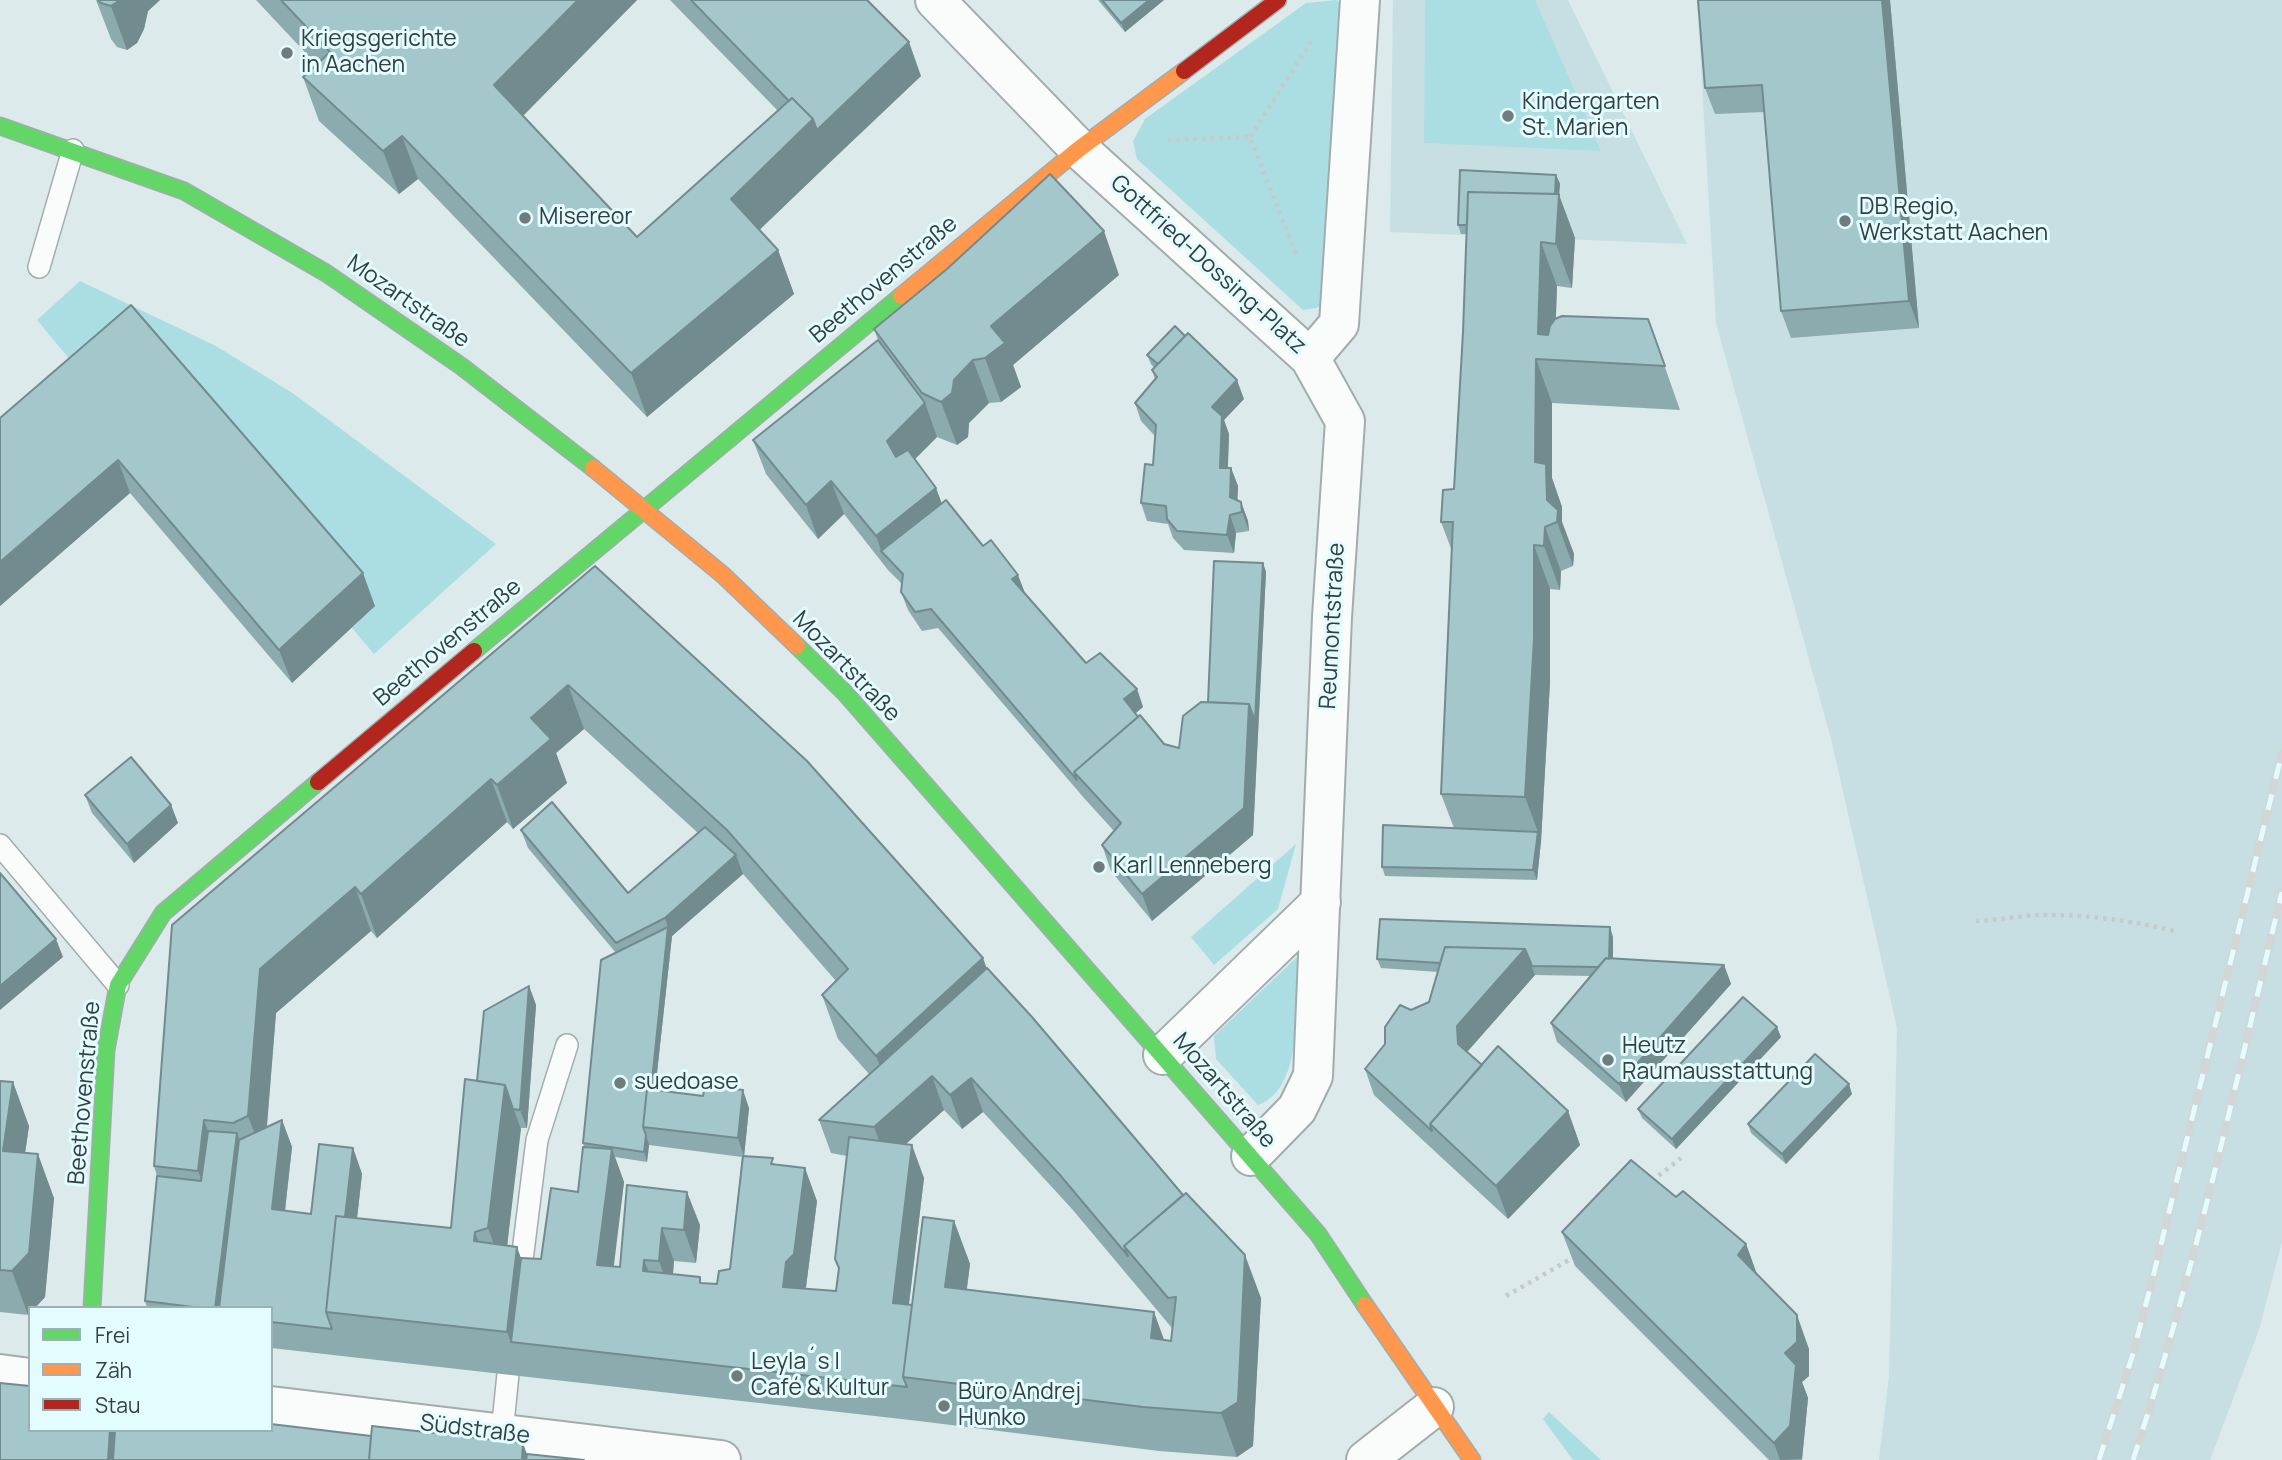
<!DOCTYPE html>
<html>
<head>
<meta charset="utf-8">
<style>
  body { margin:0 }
  #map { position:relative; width:2282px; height:1460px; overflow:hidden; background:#dceaeb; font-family:Manrope,sans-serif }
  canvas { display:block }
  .legend { position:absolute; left:28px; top:1306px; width:245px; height:126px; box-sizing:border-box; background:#e3fcff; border:2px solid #9db0b3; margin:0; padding:9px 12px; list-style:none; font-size:21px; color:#353f40 }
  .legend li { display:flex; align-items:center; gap:14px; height:35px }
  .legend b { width:35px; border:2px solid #9db0b3 }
</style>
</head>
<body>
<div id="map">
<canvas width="2282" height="1460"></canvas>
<ul class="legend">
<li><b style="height:9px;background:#63d668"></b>Frei</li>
<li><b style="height:9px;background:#ff974d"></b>Zäh</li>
<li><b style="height:9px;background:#b3261e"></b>Stau</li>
</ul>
</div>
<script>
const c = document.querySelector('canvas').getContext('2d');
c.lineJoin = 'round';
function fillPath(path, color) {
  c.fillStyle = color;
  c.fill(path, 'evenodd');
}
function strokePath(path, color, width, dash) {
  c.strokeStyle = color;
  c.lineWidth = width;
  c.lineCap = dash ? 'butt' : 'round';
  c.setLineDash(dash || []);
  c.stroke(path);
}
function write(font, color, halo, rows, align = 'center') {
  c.font = font + ' Manrope,sans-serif';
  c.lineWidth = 6;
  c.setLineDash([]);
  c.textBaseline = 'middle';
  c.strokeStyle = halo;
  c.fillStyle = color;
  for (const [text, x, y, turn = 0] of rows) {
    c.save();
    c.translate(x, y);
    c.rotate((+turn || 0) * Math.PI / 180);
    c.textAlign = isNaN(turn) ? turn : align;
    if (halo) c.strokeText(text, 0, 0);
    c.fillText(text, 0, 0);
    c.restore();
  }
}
const built = new Path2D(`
  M 1393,0 L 1568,0 L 1687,244 L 1390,232 Z
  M 1697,0 L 2282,0 L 2282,1242 L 2259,1330 L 2210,1460 L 1879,1460 L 1889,1376 L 1897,1028 L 1831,739 L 1716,323 Z`);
const green = new Path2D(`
  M 1337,0 L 1351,20 L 1329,302 L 1316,308 L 1303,310 L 1137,159 L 1133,141 L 1145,119 L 1306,3 Z
  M 1425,0 L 1535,0 L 1601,151 L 1424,143 Z
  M 80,281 L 216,346 L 294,394 L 496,544 L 374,654 L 352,628 L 375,606 L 90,384 L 37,320 Z
  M 1296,844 L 1278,909 L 1214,965 L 1191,937 Z
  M 1297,957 C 1296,997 1305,1089 1258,1105 L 1216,1059 L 1214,1036 Z
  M 1549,1412 L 1601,1460 L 1573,1460 L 1543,1419 Z`);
const path = new Path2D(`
  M 1250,137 L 1311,42
  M 1168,140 L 1250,137 L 1296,254
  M 1976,921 C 1997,920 2019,916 2041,915 C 2085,914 2132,921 2175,931
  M 1652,1181 L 1681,1158
  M 1506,1296 L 1576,1256`);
const lane = new Path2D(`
  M 39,267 L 73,150
  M 0,845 L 118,985
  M 519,1284 L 537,1140 L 567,1045
  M 502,1433 L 508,1374`);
const street = new Path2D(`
  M 935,0 L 1079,149 L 1310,358 L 1345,421 L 1332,617 L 1313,1076 L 1297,1109 L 1251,1156
  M 1310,358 L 1339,324 L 1360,0
  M 1163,1055 L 1321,902
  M 0,1374 L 30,1378
  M 271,1406 L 721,1460
  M 1366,1460 L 1434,1407`);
const fast = new Path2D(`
  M 0,126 L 184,191 L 326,273 L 461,366 L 593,468
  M 797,646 L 845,693 L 1318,1234 L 1365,1305
  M 474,651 L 901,296
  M 92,1308 L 106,1050 L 118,985 L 163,913 L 318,782`);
const slow = new Path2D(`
  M 901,296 L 1079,149 L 1184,71
  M 593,468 L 723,575 L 797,646
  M 1365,1305 L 1472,1460`);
const jam = new Path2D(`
  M 1184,71 L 1278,0
  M 318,782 L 474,651`);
const rail = new Path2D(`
  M 2099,1460 L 2132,1357 L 2153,1277 L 2282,753
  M 2133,1460 C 2194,1274 2236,1082 2282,892`);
const wall = new Path2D(`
  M 96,0 L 160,0 L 148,11 L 144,29 L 137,43 L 127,50 L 117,47 L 111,39 Z
  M 256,0 L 637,0 L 523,116 L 637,237 L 778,111 L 670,0 L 867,0 L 921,76 L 759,230 L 778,250 L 794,294 L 647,417 L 418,179 L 399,194 L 319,121 L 303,77 L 317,65 Z
  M 1098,0 L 1164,0 L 1125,32 Z
  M 1890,0 L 1919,328 L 1791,338 L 1781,311 L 1765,112 L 1715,114 L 1705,88 Z
  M 1556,175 L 1560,184 L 1559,195 L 1575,238 L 1572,288 L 1557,286 L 1556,318 L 1648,319 L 1680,410 L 1552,403 L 1552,478 L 1562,507 L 1562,522 L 1574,554 L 1573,566 L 1561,571 L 1560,590 L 1550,589 L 1550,682 L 1541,841 L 1537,880 L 1385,876 L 1382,867 L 1454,828 L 1441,794 L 1452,551 L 1441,522 L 1454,489 L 1463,332 L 1467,234 L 1461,234 L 1458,225 Z
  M 1119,275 L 1013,365 L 1021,387 L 1001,402 L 989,403 L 969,423 L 968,437 L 957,445 L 937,437 L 915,459 L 936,488 L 942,504 L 983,546 L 1086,663 L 1137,689 L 1143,707 L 1136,713 L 1164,744 L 1179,748 L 1208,702 L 1263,563 L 1266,572 L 1253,835 L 1152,921 L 1111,871 L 1102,845 L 1114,831 L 1084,798 L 938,628 L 922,631 L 908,610 L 901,592 L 902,584 L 888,570 L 844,514 L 818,539 L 766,474 L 753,440 L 878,340 L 874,329 Z
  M 131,305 L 375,606 L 292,683 L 130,493 L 0,606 Z
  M 1147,355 L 1244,399 L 1224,420 L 1229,434 L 1228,468 L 1231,468 L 1238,486 L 1237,501 L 1241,502 L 1248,521 L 1249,531 L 1236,533 L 1234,553 L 1184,550 L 1173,538 L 1168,524 L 1147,521 L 1141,503 L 1153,465 L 1155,436 L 1141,421 L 1135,403 L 1155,379 L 1152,370 L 1154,368 L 1151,364 Z
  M 595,566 L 987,968 L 1261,1298 L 1253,1446 L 1237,1457 L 1159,1451 L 919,1421 L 271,1348 L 271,1308 L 147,1308 L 145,1301 L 157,1176 L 154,1166 L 172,925 ZM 584,729 L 698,833 L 628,893 L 521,830 L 528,848 L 616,953 L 583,1143 L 584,1147 L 578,1192 L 541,1259 L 521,1258 L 507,1246 L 520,1128 L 527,1128 L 536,1005 L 529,986 L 477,1081 L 451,1228 L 357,1219 L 362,1174 L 353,1148 L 311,1214 L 285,1211 L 292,1147 L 282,1120 L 267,1127 L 276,1013 L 371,931 L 377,938 L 507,822 L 513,829 L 567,783 L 556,753 ZM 743,874 L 836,981 L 822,995 L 838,1039 L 869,1074 L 819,1120 L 831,1153 L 847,1156 L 835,1259 L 839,1269 L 836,1291 L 805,1289 L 806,1287 L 817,1201 L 775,1164 L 744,1156 L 749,1108 L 655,1090 L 672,936 ZM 944,1110 L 962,1129 L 983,1112 L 1072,1209 L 1172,1328 L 1171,1341 L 967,1289 L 970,1264 L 954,1221 L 912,1305 L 909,1305 L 924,1178 L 905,1144 ZM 649,1145 L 742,1157 L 730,1269 L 717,1284 L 702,1283 L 673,1274 L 674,1261 L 696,1263 L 700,1225 L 627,1185 L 620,1267 L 613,1266 L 624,1182 L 615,1157 L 647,1162 Z
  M 85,795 L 171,805 L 178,823 L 134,863 L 92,813 Z
  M 1613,937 L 1613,959 L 1724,965 L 1731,984 L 1626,1102 L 1557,1042 L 1551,1023 L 1591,976 L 1535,975 L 1467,1052 L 1482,1065 L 1568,1111 L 1580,1145 L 1508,1219 L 1374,1095 L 1365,1069 L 1411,1010 L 1429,1002 L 1438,972 L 1381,968 L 1377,959 Z
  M 1781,1037 L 1676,1149 L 1642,1118 L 1638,1109 Z
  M 0,1081 L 29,1126 L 25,1153 L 54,1198 L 45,1297 L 35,1308 L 30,1308 L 30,1313 L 28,1315 L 0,1312 Z
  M 1852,1094 L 1786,1164 L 1751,1133 L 1748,1124 Z
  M 1676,1197 L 1746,1244 L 1757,1275 L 1809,1349 L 1809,1376 L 1802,1382 L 1808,1398 L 1802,1460 L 1769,1460 L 1575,1266 L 1562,1232 Z`);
const shadedWall = new Path2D(`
  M 120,0 L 160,0 L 148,11 L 144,29 L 137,43 L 127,50 L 111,6 Z
  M 578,0 L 637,0 L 510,129 L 494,85 Z
  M 1149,0 L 1164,0 L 1125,32 L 1121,23 Z
  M 1882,0 L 1890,0 L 1919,328 L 1909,301 Z
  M 909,42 L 921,76 L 829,163 L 817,130 Z
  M 813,119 L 829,163 L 747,242 L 731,199 Z
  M 402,136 L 418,179 L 399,194 L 383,151 Z
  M 1556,175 L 1560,184 L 1559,195 L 1575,238 L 1572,288 L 1556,244 L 1554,228 Z
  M 1104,231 L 1119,275 L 1013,365 L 1021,387 L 1001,402 L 985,358 L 991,326 Z
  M 1541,242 L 1557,286 L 1554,360 L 1538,334 Z
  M 778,250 L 794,294 L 647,417 L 631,373 Z
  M 1536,359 L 1552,403 L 1552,478 L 1562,507 L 1562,522 L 1574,554 L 1573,566 L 1557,522 L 1547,500 L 1535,462 Z
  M 973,360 L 989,403 L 969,423 L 968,437 L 957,445 L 941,402 L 954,380 Z
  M 1237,380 L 1244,399 L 1224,420 L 1229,434 L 1227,486 L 1220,468 L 1212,407 Z
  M 925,403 L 937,437 L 899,475 L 887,441 Z
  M 118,460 L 130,493 L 0,606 L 0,562 Z
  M 1231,468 L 1238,486 L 1237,513 L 1230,497 Z
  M 831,481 L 844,514 L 818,539 L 806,505 Z
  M 936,488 L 948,521 L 881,551 L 888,570 L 876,536 Z
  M 1241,502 L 1248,521 L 1249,531 L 1242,512 Z
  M 1230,515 L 1236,533 L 1234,553 L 1227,535 Z
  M 1545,527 L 1561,571 L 1560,590 L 1544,546 Z
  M 1534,545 L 1550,589 L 1550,682 L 1541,841 L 1537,880 L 1533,870 L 1538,832 L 1525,797 Z
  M 1263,563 L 1266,572 L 1253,835 L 1152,921 L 1142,894 L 1249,704 Z
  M 363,573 L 375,606 L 292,683 L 279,650 Z
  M 1018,575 L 1025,593 L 1012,579 Z
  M 568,685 L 584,729 L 556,753 L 567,783 L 513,829 L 497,785 L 531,718 Z
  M 1137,689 L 1143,707 L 1131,717 L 1124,699 Z
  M 491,779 L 507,822 L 377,938 L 361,894 Z
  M 171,805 L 178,823 L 134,863 L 127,844 Z
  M 736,855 L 743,874 L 672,936 L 651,1128 L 647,1127 L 668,927 L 665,918 Z
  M 355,887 L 371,931 L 276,1013 L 264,1159 L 248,1116 L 260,969 Z
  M 1610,927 L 1613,937 L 1613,977 L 1609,967 Z
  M 56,939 L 63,957 L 0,1010 L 0,986 Z
  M 1525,949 L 1535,975 L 1467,1052 L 1458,1044 L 1457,1026 Z
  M 983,958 L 999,1002 L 892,1099 L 876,1056 Z
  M 1724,965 L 1731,984 L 1626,1102 L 1619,1084 Z
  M 529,986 L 536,1005 L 527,1128 L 520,1110 Z
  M 1777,1027 L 1781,1037 L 1676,1149 L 1672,1139 Z
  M 932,1076 L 944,1110 L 887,1161 L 874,1127 Z
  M 971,1078 L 983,1112 L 962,1129 L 950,1095 Z
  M 13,1082 L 29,1126 L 19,1195 L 3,1151 Z
  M 1849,1084 L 1852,1094 L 1786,1164 L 1782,1154 Z
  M 505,1085 L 521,1129 L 504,1272 L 488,1228 Z
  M 743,1090 L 749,1108 L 744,1157 L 738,1138 Z
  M 1568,1111 L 1580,1145 L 1508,1219 L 1496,1186 Z
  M 204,1120 L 220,1164 L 214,1215 L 198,1171 Z
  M 282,1120 L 292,1147 L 282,1236 L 272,1209 Z
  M 237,1133 L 249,1167 L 232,1308 L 215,1308 Z
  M 646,1135 L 649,1145 L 647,1162 L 644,1152 Z
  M 912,1145 L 924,1178 L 905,1336 L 893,1303 Z
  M 353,1148 L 362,1174 L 346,1314 L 334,1313 Z
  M 612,1149 L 624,1182 L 610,1298 L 597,1265 Z
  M 38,1154 L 54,1198 L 45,1297 L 35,1308 L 30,1308 L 30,1313 L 28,1315 L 12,1271 Z
  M 805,1168 L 817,1201 L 806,1287 L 798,1296 L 783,1287 L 786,1262 Z
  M 687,1192 L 700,1225 L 696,1263 L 684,1230 Z
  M 954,1221 L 970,1264 L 961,1331 L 945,1287 Z
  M 662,1228 L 674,1261 L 671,1295 L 659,1261 Z
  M 475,1232 L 491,1276 L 474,1241 Z
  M 1746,1244 L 1758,1277 L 1738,1255 Z
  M 517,1247 L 533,1291 L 511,1342 L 507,1332 Z
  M 1245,1255 L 1261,1298 L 1253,1446 L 1237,1457 L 1221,1413 Z
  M 644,1260 L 657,1293 L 643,1271 Z
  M 1154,1312 L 1170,1356 L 1151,1338 Z
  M 1797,1315 L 1809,1349 L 1809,1376 L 1802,1382 L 1808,1398 L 1802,1459 L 1780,1460 L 1774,1443 L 1785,1353 Z
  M 110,1430 L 125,1430 L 127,1460 L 108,1460 Z
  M 523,1443 L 529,1460 L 522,1460 Z`);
const building = new Path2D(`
  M 98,0 L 120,0 L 111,6 L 101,3 Z
  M 281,0 L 578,0 L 494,85 L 637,237 L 792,98 L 813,119 L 731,199 L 778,250 L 631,373 L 402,136 L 383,151 L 303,77 L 330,52 Z
  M 691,0 L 867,0 L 909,42 L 817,130 L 813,119 L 792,98 L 789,101 Z
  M 1102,0 L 1149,0 L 1121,23 Z
  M 1698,0 L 1882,0 L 1909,301 L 1781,311 L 1762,85 L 1705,88 Z
  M 1460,170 L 1556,175 L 1555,194 L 1468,192 L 1467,225 L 1458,225 Z
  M 1050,174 L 1104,231 L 991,326 L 1005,343 L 985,358 L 973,360 L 954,380 L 952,393 L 941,402 L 922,393 L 874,329 L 947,269 Z
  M 1468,192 L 1559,194 L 1556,244 L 1541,242 L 1538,334 L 1548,335 L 1550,326 L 1555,319 L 1562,316 L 1648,319 L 1665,366 L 1536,359 L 1535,462 L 1546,464 L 1547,500 L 1558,510 L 1557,522 L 1545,527 L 1544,546 L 1534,545 L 1534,638 L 1525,797 L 1441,794 L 1453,522 L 1441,522 L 1443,490 L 1454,489 L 1463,332 Z
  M 131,305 L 363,573 L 279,650 L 118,460 L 0,562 L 0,418 Z
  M 1175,326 L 1185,336 L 1158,364 L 1147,355 Z
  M 1188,333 L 1237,380 L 1212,407 L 1222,416 L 1220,468 L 1231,468 L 1230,497 L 1241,502 L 1242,512 L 1230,515 L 1227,535 L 1177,531 L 1167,519 L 1166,506 L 1141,503 L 1145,464 L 1153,465 L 1156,425 L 1135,403 L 1157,377 L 1152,370 Z
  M 878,340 L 925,403 L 887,441 L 896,457 L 908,450 L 936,488 L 876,536 L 831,481 L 806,505 L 753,440 Z
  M 946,500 L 983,546 L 991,540 L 1018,575 L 1012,579 L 1086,663 L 1100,653 L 1137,689 L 1124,699 L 1138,717 L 1074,772 L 1077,780 L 931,609 L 915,612 L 901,592 L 903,574 L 881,551 Z
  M 1214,561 L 1263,563 L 1255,721 L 1249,704 L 1208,702 Z
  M 595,566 L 807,761 L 983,958 L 876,1056 L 822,995 L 848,969 L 727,830 L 568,685 L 531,718 L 551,739 L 497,785 L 491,779 L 361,894 L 355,887 L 260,969 L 248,1116 L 233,1123 L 204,1120 L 198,1171 L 154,1166 L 172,925 Z
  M 1201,702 L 1249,704 L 1244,808 L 1142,894 L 1102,845 L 1121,823 L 1074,772 L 1140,715 L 1164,744 L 1179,748 L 1183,716 Z
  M 131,757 L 171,805 L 127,844 L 85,795 Z
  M 552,802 L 628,893 L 705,827 L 736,855 L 665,918 L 616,943 L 521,830 Z
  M 1383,825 L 1538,832 L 1533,870 L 1382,867 Z
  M 0,873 L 56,939 L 0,986 Z
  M 1380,919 L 1610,927 L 1609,959 L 1606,958 L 1598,967 L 1532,966 L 1525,949 L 1445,947 L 1440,963 L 1377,959 Z
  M 668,927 L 651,1090 L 647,1089 L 643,1127 L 646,1135 L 644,1152 L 583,1143 L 601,960 Z
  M 1445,947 L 1525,949 L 1457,1026 L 1458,1044 L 1482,1065 L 1430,1124 L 1432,1131 L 1365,1069 L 1385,1044 L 1385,1027 L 1400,1005 L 1411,1010 L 1429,1002 Z
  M 1606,958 L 1724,965 L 1619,1084 L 1551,1023 Z
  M 987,968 L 1032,1017 L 1183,1195 L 1124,1246 L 1128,1256 L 1060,1175 L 971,1078 L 950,1095 L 932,1076 L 874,1127 L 819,1120 Z
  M 529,986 L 520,1110 L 513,1109 L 505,1085 L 477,1081 L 484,1011 Z
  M 1743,997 L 1777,1027 L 1672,1139 L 1638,1109 Z
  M 1498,1046 L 1568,1111 L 1496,1186 L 1430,1124 Z
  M 1815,1054 L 1849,1084 L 1782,1154 L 1748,1124 Z
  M 465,1079 L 505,1085 L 488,1228 L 475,1232 L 474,1241 L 517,1247 L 507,1332 L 326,1312 L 336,1216 L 451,1228 Z
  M 0,1081 L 13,1082 L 3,1151 L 38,1154 L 29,1253 L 12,1271 L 0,1270 Z
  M 705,1086 L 743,1090 L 738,1138 L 643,1127 L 647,1089 L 703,1096 Z
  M 282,1120 L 272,1209 L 311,1214 L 319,1144 L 353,1148 L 345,1217 L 336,1216 L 326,1312 L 332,1329 L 271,1322 L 271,1308 L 219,1308 L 239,1140 Z
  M 208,1131 L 237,1133 L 215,1308 L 201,1308 L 145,1301 L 157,1176 L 201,1181 Z
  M 849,1137 L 912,1145 L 893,1303 L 912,1305 L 903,1377 L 907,1387 L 511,1342 L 521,1258 L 541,1259 L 551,1188 L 578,1192 L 583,1147 L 612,1149 L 597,1265 L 620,1267 L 627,1185 L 687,1192 L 684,1230 L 662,1228 L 659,1261 L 644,1260 L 643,1271 L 700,1277 L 700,1283 L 717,1284 L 719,1271 L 730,1269 L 743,1156 L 773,1158 L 771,1164 L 805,1168 L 794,1254 L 786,1262 L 783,1287 L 836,1291 L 839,1268 L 835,1259 Z
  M 1631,1160 L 1676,1197 L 1683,1191 L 1746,1244 L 1738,1255 L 1797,1315 L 1797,1342 L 1785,1353 L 1796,1365 L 1790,1426 L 1774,1443 L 1562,1232 Z
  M 1186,1193 L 1245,1255 L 1238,1402 L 1221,1413 L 1143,1407 L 903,1377 L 923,1217 L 954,1221 L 945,1287 L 1154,1312 L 1151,1338 L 1171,1341 L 1176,1297 L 1168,1298 L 1124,1246 Z
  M 0,1383 L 30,1386 L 30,1430 L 110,1430 L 108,1460 L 0,1460 Z
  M 271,1424 L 371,1436 L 369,1460 L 113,1460 L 115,1430 L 271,1430 Z
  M 372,1426 L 523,1443 L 522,1460 L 369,1460 Z
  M 527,1454 L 584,1460 L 526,1460 Z`);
const markers = [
  [287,53,7,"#6f7b7c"],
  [1508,116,7,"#6f7b7c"],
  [525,218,7,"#6f7b7c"],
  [1845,221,7,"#6f7b7c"],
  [1099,867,7,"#6f7b7c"],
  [1608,1060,7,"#6f7b7c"],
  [620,1083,7,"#6f7b7c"],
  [737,1376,7,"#6f7b7c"],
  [944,1406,7,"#6f7b7c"]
];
const poiNames = [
  ["Kriegsgerichte",301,40],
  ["in Aachen",301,66],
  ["Kindergarten",1522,103],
  ["St. Marien",1522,129],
  ["DB Regio,",1859,208],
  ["Werkstatt Aachen",1859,234],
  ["Misereor",539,218],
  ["Karl Lenneberg",1113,867],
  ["Heutz",1622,1047],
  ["Raumausstattung",1622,1073],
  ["suedoase",634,1083],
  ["Leyla´s |",751,1363],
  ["Café & Kultur",751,1389],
  ["Büro Andrej",958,1393],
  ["Hunko",958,1419]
];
const streetNames = [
  ["Gottfried-Dossing-Platz",1208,265,42],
  ["Beethovenstraße",884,280,-40],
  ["Mozartstraße",408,302,35],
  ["Reumontstraße",1333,626,-87],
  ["Beethovenstraße",448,643,-40],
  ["Mozartstraße",846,667,46],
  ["Mozartstraße",1224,1091,49],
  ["Beethovenstraße",85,1093,-85],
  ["Südstraße",475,1430,7]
];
fillPath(built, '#c7dfe2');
fillPath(green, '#abdee3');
strokePath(lane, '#a2acad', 24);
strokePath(street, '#a2acad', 42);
strokePath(fast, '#a2acad', 19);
strokePath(slow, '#a2acad', 19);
strokePath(jam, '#a2acad', 19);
strokePath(path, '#c5cacb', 4.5, [3.5, 5]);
strokePath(lane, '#fafcfc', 21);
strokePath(street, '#fafcfc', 38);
strokePath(fast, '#63d668', 16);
strokePath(slow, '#ff974d', 16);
strokePath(jam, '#b3261e', 16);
strokePath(rail, '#d2d6d6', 8);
strokePath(rail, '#e3fcff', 5, [16]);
fillPath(wall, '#8cabaf');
fillPath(shadedWall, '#728b8e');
fillPath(building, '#a3c7cb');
strokePath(building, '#728b8e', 2);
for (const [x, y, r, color] of markers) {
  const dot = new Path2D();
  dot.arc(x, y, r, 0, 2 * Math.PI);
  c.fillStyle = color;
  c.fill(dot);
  strokePath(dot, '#e3fcff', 2.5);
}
write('23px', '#353f40', '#e3fcff', poiNames, 'left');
write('23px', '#353f40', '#e3fcff', streetNames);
</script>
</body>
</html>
